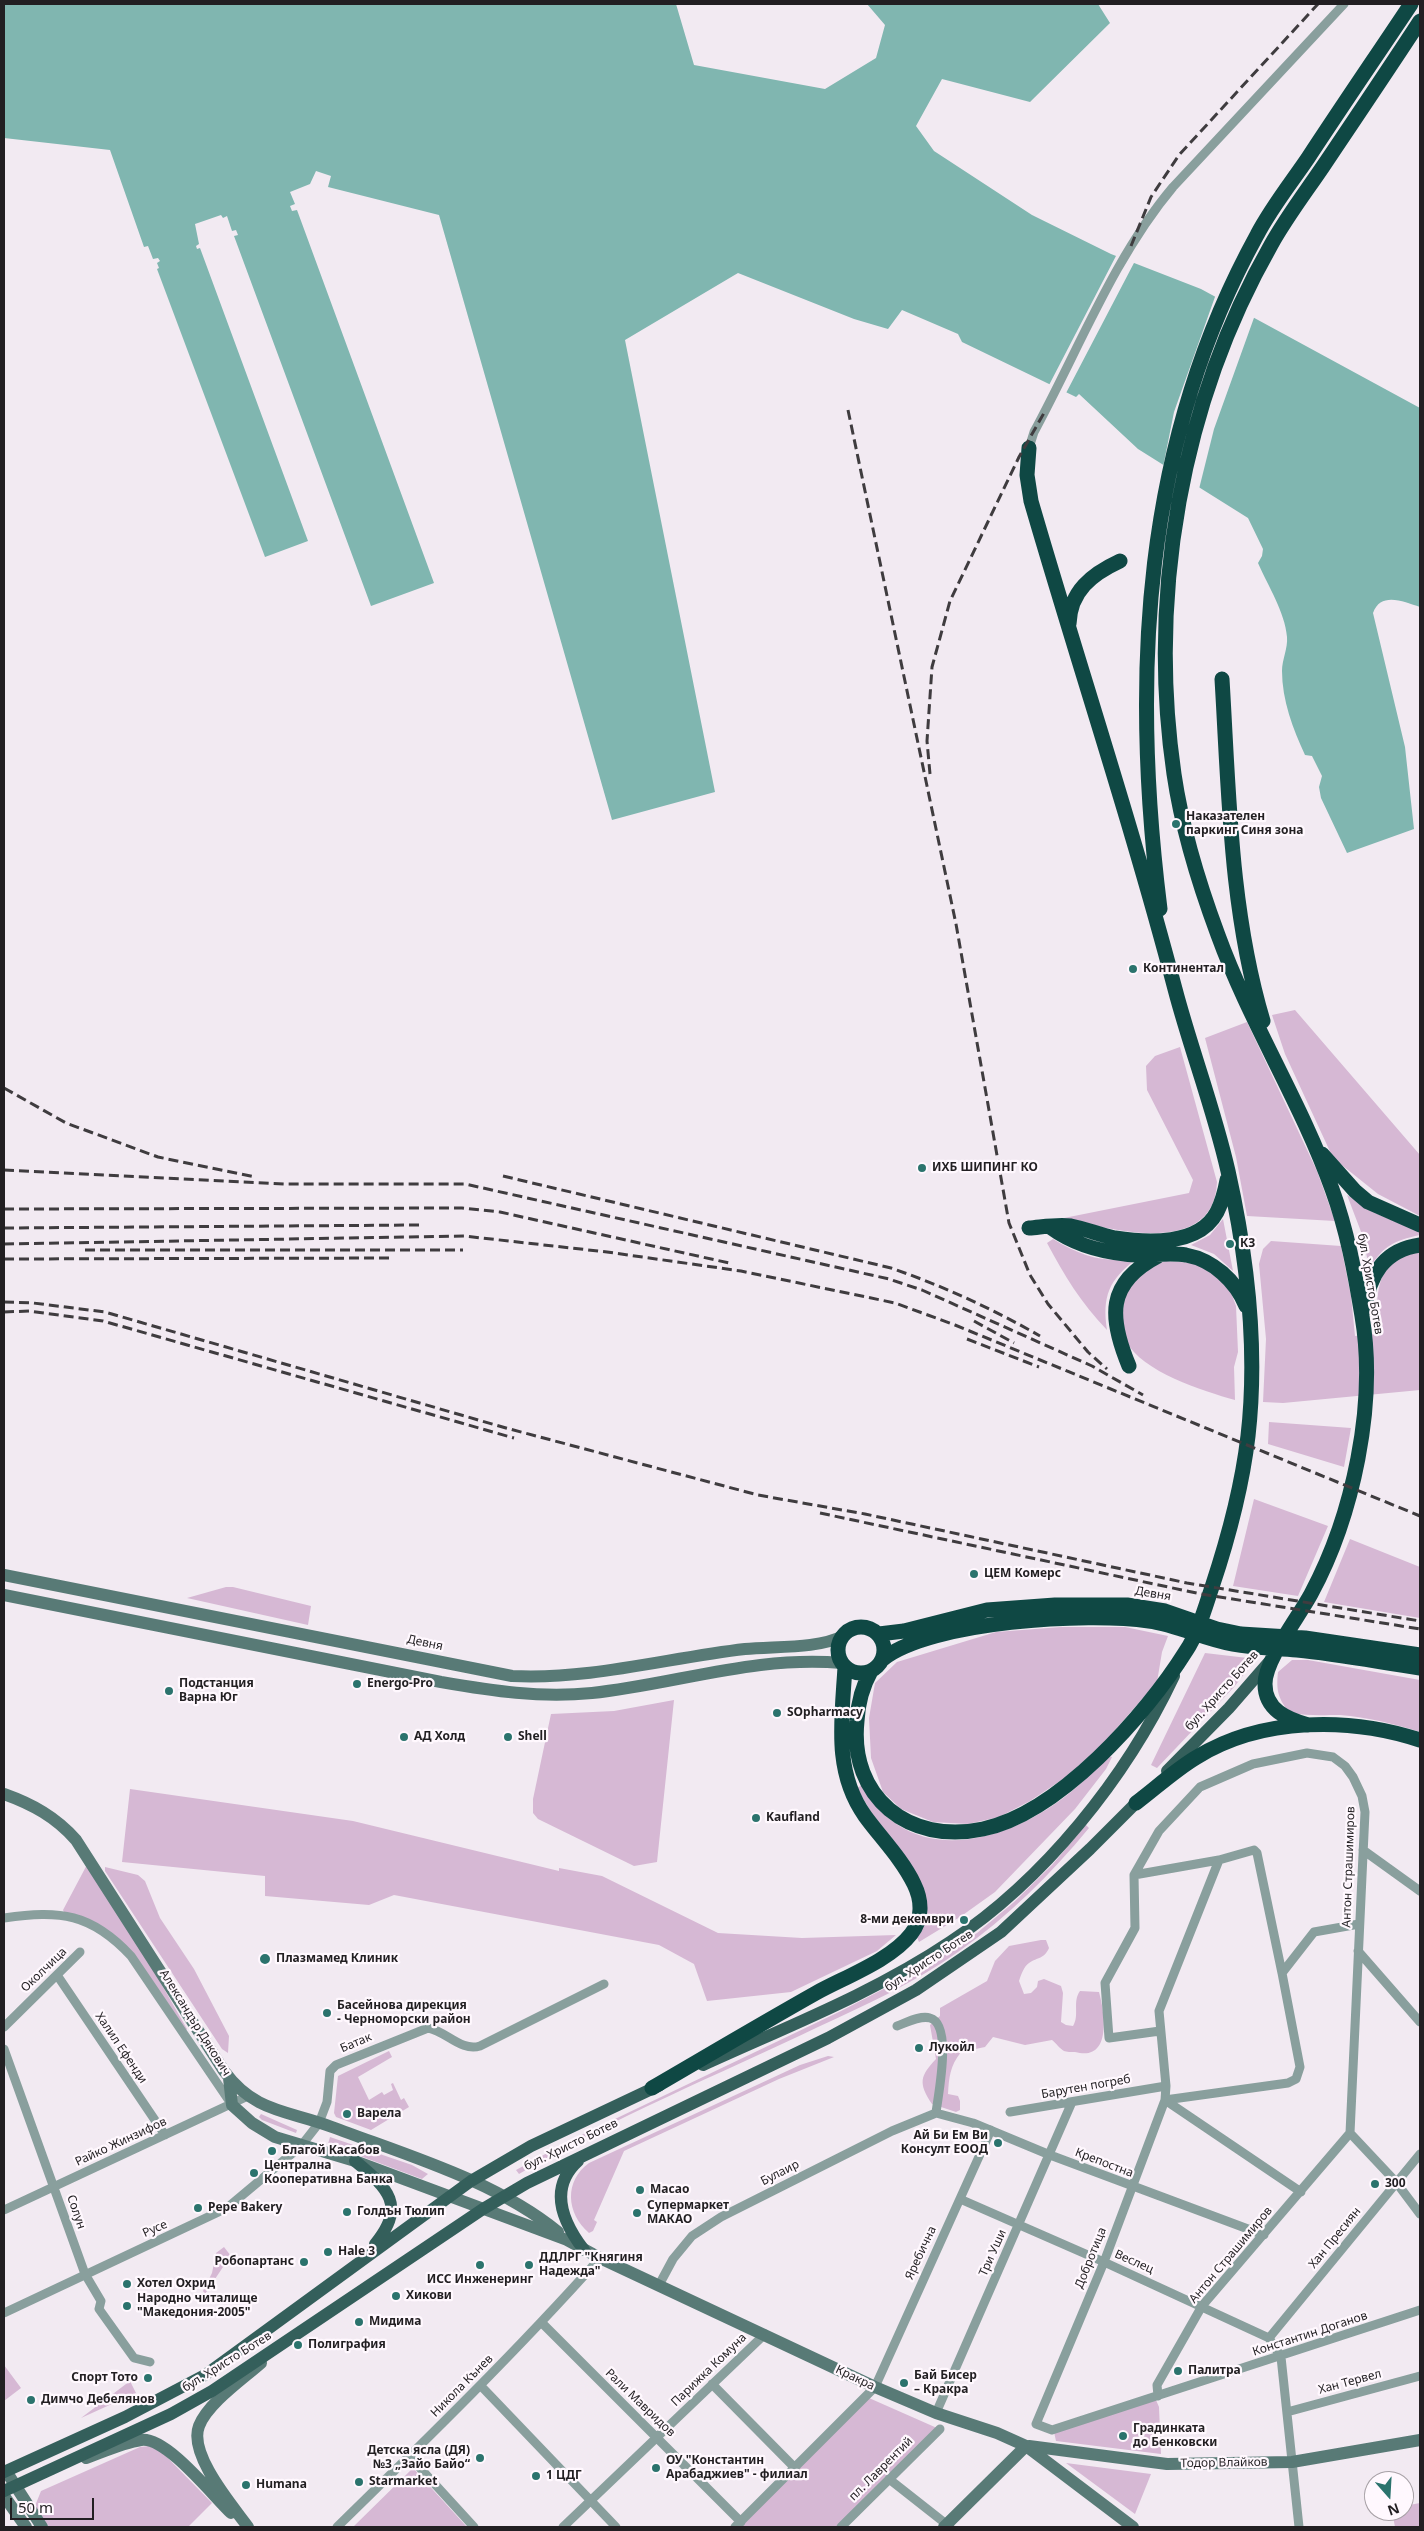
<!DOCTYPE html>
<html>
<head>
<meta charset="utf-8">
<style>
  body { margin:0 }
  #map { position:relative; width:1424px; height:2531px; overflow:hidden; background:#f2eaf2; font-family:"Noto Sans",sans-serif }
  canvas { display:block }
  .frame { position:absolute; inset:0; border:5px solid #221f22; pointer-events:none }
  .north { position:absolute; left:1364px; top:2471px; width:50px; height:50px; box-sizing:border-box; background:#fff8fe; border:1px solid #a7a1a6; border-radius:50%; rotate:161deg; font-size:14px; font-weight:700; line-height:20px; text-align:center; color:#221f22 }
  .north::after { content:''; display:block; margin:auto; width:18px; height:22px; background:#2b736d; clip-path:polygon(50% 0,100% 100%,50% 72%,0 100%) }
  .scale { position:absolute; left:10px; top:2498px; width:84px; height:22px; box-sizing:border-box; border:2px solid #221f22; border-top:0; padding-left:6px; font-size:15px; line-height:18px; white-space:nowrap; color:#221f22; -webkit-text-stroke:4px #fff8fe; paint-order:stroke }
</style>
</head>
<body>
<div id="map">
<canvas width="1424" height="2531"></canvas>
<div class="frame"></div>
<div class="north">N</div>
<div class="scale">50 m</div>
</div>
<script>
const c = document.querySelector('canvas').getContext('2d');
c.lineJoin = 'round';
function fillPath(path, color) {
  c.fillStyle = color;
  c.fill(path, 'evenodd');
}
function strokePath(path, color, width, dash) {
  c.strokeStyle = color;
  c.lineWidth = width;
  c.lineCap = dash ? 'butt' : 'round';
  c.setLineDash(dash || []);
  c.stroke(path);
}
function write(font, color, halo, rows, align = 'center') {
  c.font = font + ' "Noto Sans",sans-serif';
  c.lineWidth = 4.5;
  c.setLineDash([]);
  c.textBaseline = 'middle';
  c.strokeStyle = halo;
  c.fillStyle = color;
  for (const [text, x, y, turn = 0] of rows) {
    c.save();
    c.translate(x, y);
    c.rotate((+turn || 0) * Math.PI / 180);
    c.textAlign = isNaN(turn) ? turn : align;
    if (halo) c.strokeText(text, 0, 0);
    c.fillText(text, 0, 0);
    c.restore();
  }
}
const green = new Path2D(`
  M 1295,1010 L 1420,1155 L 1420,1216 L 1378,1194 L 1333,1158 L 1285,1054 L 1272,1015 Z
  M 1247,1022 L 1317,1171 L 1335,1221 L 1247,1216 L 1236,1157 L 1205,1038 Z
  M 1180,1047 L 1217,1182 C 1214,1258 1111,1230 1064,1218 L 1189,1193 L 1193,1180 L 1147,1090 L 1146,1066 L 1155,1056 Z
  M 1347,1195 L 1375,1213 L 1420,1232 L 1420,1235 C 1393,1241 1385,1245 1369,1268 L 1363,1237 Z
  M 1223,1219 L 1233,1271 L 1214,1254 L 1191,1245 L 1210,1235 Z
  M 1053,1239 C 1083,1257 1101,1262 1136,1259 C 1109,1280 1102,1296 1107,1330 C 1081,1303 1064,1275 1047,1243 Z
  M 1271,1241 L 1341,1246 L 1351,1296 L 1355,1336 L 1376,1334 C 1377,1311 1374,1276 1394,1260 C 1400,1255 1413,1253 1420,1250 L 1420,1390 L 1283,1403 L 1263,1402 L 1266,1339 L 1259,1264 L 1263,1249 Z
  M 1166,1261 L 1194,1263 L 1217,1276 L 1230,1290 L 1236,1306 L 1238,1352 L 1234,1367 L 1235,1400 C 1203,1391 1142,1372 1126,1341 C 1119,1329 1122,1316 1124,1304 C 1125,1292 1137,1273 1148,1267 C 1154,1265 1160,1263 1166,1261 Z
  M 1269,1422 L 1351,1428 L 1344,1467 L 1268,1444 Z
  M 1254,1499 L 1328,1526 L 1298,1596 L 1233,1586 Z
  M 1350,1539 L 1420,1567 L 1420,1618 L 1324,1602 Z
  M 226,1587 L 233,1587 L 311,1606 L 308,1625 L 187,1598 Z
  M 1061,1627 L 1125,1627 L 1168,1636 L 1162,1652 L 1157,1682 L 1102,1745 L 1066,1777 L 1030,1801 L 999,1817 L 968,1824 L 933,1822 L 901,1809 L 883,1792 L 871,1758 L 869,1718 L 875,1683 L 897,1662 L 996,1632 Z
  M 1205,1653 L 1256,1659 L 1234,1687 L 1157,1768 L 1151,1765 Z
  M 1292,1660 L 1308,1660 L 1420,1680 L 1420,1732 C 1395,1724 1367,1717 1340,1715 C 1322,1715 1309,1716 1290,1713 C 1278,1699 1276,1690 1278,1672 Z
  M 674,1700 L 657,1862 L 634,1866 L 538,1819 L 533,1813 L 533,1799 L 551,1714 L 614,1711 Z
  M 1107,1756 L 1112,1757 L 1106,1769 L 1075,1809 L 995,1892 L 960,1917 L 919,1942 L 916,1935 L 925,1905 L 857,1788 L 862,1785 C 871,1800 882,1815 898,1825 C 955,1862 1036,1825 1080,1784 C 1090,1775 1098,1765 1107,1756 Z
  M 130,1789 L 353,1821 L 559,1871 L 559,1868 L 602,1876 L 718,1933 L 802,1938 L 896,1935 L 877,1951 L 791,1992 L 707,2001 L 694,1964 L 659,1945 L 394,1895 L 369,1905 L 265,1896 L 265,1876 L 122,1862 Z
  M 1086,1825 L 1089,1828 C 1050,1875 1008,1917 958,1952 C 914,1983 866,2005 818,2027 C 718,2075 614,2117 519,2174 L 516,2170 L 571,2140 L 841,2011 L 930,1965 L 977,1933 L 1014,1902 L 1052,1865 Z
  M 90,1859 L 187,2029 L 184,2033 L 117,1941 L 65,1914 L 63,1910 Z
  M 105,1867 L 138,1875 L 145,1881 L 160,1918 L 194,1969 L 229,2036 L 228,2053 L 222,2049 L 105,1871 Z
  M 1041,1940 L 1046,1940 L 1049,1948 C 1044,1959 1038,1957 1029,1963 C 1024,1966 1021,1975 1019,1981 L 1024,1994 L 1031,1993 L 1037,1987 L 1038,1981 L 1044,1979 L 1061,1986 L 1063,1993 L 1061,2022 L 1066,2025 L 1073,2026 C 1080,2015 1072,2002 1080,1991 L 1099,1992 C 1105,2014 1112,2062 1075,2052 C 1072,2052 1066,2052 1064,2051 C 1060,2049 1056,2043 1052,2040 L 1025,2045 L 993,2037 L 985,2047 L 961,2052 C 950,2066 949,2077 948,2094 L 958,2096 L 960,2101 L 960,2110 L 956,2112 L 932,2104 C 918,2083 920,2076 936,2059 L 930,2025 L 940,2016 L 940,2008 L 987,1981 L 995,1961 L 1009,1946 Z
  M 389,2051 L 392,2057 L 358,2077 L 369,2100 L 382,2092 L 384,2095 L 393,2090 L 391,2084 L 393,2083 L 401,2100 L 404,2098 L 409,2107 L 371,2130 L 336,2117 L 334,2113 L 338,2076 Z
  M 828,2056 L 834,2057 L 779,2079 L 624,2151 L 594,2220 L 597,2222 L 593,2231 L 589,2233 C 566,2213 564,2181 589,2163 L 800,2065 Z
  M 261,2114 L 297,2130 L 296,2133 L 262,2120 L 259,2117 Z
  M 330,2137 L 412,2165 L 428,2174 L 422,2179 L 328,2144 Z
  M 224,2247 L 238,2265 L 223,2267 L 205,2294 L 203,2291 L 212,2273 L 216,2253 Z
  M 4,2365 L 21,2388 L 4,2401 Z
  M 130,2381 L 136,2393 L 81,2418 Z
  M 869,2398 L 937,2428 L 837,2527 L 740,2527 Z
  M 1156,2400 L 1159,2407 L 1161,2454 L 1056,2441 L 1054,2432 Z
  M 149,2446 L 159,2449 L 212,2503 L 188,2527 L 49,2527 L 35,2506 L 41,2491 L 140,2447 Z
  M 1066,2463 L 1151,2474 L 1135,2514 Z
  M 413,2468 L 467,2527 L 353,2527 Z
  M 1420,2503 L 1420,2527 L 1395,2527 L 1392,2511 L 1404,2511 L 1404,2506 Z`);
const water = new Path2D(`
  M 4,4 L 676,4 L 694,65 L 825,89 L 876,58 L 885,25 L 867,4 L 1098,4 L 1110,23 L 1030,102 L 942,79 L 916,126 L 934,151 L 1032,215 L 1111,254 L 1201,289 L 1420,408 L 1420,607 C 1404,602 1381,591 1373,613 L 1405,747 L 1414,829 L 1347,853 L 1321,798 L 1319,787 L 1322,776 L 1312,756 L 1305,755 C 1293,729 1282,700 1282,671 C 1282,660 1288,648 1287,637 C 1285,612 1268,586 1258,563 L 1262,556 L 1263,549 L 1248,518 L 1138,449 L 1079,394 L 1076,397 L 962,342 L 958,334 L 902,310 L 888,329 L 854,319 L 738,273 L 625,340 L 715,792 L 612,820 L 439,215 L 328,187 L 331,176 L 316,171 L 310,184 L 290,192 L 295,204 L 290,206 L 292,211 L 297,210 L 434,583 L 371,606 L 234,236 L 238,235 L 236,230 L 232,231 L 227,216 L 223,218 L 221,215 L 195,224 L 199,244 L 196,246 L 197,249 L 200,248 L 308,541 L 265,557 L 157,269 L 159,268 L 157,263 L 160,261 L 158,258 L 153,259 L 148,246 L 144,247 L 110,150 L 4,138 Z`);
const pier = new Path2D(`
  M 1117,254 L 1135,261 L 1065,395 L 1048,387 Z
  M 1216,294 L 1255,315 L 1214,429 L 1199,489 L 1163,467 L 1174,412 Z`);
const street = new Path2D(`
  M 1029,448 L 1034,432 C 1078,351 1114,257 1173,187 L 1344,4
  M 1363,1850 L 1420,1891
  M 1219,1860 L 1159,2011 L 1166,2086 L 1165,2100 L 1104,2262 L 1036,2424 L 1052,2430 L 1420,2310
  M 1134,1875 L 1219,1860 L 1254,1850 L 1257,1853 L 1282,1973
  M 4,1918 C 60,1910 91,1913 131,1956 L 232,2105
  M 1358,1951 L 1420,2022
  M 57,1975 L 165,2135
  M 897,2026 C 906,2023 920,2015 930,2018 C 953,2024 938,2095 936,2113
  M 4,2027 L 80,1952
  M 4,2049 L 85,2274 L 101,2301 L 99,2309 L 134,2358 L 150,2362
  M 1165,2100 L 1288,2083 L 1296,2079 L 1300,2067 L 1282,1973 L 1314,1932 L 1359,1924
  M 1165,2100 L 1301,2192
  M 1010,2112 L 1166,2086
  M 936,2113 L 973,2123 L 1050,2155 L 1264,2235
  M 1350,2133 L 1396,2182 L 1420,2214
  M 960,2199 L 1104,2262 L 1269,2338
  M 4,2210 L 248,2096
  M 659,2285 L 673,2259 L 692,2236 L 721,2217 L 892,2131 L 936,2113
  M 4,2313 L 227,2208 L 301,2146 L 319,2123 L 327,2102 L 330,2071 L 336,2065 L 428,2028 C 446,2031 461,2052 480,2046 L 604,1984
  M 542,2323 L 741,2522
  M 1269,2338 L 1420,2154
  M 1269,2338 L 1281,2357 L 1299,2527
  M 712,2384 L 795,2468
  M 481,2386 L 616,2527
  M 1158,2396 L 1157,2385 L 1202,2306 L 1350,2133 L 1365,1812 L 1362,1796 L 1353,1777 L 1345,1766 L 1333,1757 L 1307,1753 L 1253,1764 L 1200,1787 L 1159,1831 L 1134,1875 L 1135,1928 L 1105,1983 L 1109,2038 L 1160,2031
  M 1287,2412 L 1420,2376
  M 936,2413 L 1072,2102
  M 410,2457 L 474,2527
  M 889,2479 L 950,2527
  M 337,2527 C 427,2439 516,2352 600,2258
  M 563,2527 L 765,2334
  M 735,2527 L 875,2387 L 991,2130
  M 841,2527 L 940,2429`);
const secondary = new Path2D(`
  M 4,1575 L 512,1676 C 591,1680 667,1658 745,1649 C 774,1646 818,1649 843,1636
  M 4,1595 L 441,1682 C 493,1691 539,1698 592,1693 C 676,1684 757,1655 842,1663
  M 4,1794 C 32,1804 56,1817 76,1840 L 224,2071 C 255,2113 287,2110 332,2127 C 406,2155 496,2181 558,2232
  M 229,2078 L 232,2105 L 252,2123 L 275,2137 L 355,2161 L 567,2240 L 600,2258 L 875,2387 L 936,2413 L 997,2433 L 1026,2446 L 1133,2527
  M 1029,2446 L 1167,2464 L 1292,2462 L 1420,2440
  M 86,2458 C 103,2452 122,2443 141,2440 C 166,2436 213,2496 231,2513
  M 6,2471 L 42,2527
  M 4,2496 L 26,2527
  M 248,2527 C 232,2505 188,2454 199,2426 C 208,2403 243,2379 261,2363
  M 944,2527 L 1026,2446`);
const primary = new Path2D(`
  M 1167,1771 L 1229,1708 L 1269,1662
  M 703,2065 C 786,2027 874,1993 950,1942 C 1044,1880 1126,1778 1174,1676
  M 355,2161 C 388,2188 407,2206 375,2244
  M 578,2161 C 547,2189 564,2224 584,2250
  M 4,2472 L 125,2417 L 205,2375 L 471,2181 L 531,2146 L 660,2085
  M 4,2491 L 171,2414 L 212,2391 L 483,2209 L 527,2183 L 828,2038 L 916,1990 L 1001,1932 L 1090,1849 L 1143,1796`);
const highway = new Path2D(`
  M 1069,624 C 1070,591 1092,574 1120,561
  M 1222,679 C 1229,794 1230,910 1263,1021
  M 1160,909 C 1131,677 1142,444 1257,235 C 1271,208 1291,183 1308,158 C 1342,106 1377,55 1411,4
  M 1322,1154 L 1355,1191 L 1368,1202 L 1420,1225
  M 1050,1227 C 1073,1244 1097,1251 1125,1254 C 1145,1257 1166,1252 1186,1255 C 1213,1260 1236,1281 1246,1306
  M 1029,1228 C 1042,1227 1058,1224 1071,1226 C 1086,1229 1100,1235 1115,1238 C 1147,1243 1199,1246 1217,1212 C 1222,1202 1225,1191 1227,1180
  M 1365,1309 C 1369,1275 1384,1250 1420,1245
  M 1129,1366 C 1109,1318 1106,1283 1158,1256
  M838 1650a23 23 0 1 1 46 0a23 23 0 1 1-46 0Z
  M 879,1634 L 904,1631 L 987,1610 L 1055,1605 L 1127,1605 L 1165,1611 L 1217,1629 L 1241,1634 L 1305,1638 L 1420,1655
  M 883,1659 C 931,1621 1088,1612 1149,1621 C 1178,1625 1204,1639 1233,1644 C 1254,1648 1275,1648 1297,1650 C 1338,1654 1379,1662 1420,1668
  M 871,1671 C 862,1687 858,1703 857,1721 C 849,1797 909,1845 983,1829 C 1059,1813 1146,1715 1186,1651 C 1198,1633 1205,1608 1212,1587 C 1228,1539 1242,1487 1248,1436 C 1258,1349 1247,1256 1228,1171 C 1214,1109 1191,1050 1175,989 C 1132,825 1078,663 1031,501 L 1027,475 L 1029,448
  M 1308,1725 C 1287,1719 1265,1710 1265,1684 C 1265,1660 1298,1618 1311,1594 C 1353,1516 1377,1404 1362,1316 C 1355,1273 1347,1230 1332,1189 C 1301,1102 1250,1023 1218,935 C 1199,884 1182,829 1174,774 C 1148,595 1181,403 1271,245 C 1286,218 1305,193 1322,168 C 1355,119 1388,70 1420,21
  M 1136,1803 C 1156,1788 1175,1770 1197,1757 C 1262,1717 1350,1717 1420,1740
  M 652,2088 C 707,2056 761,2024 816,1993 C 845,1977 891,1960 911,1934 C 923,1919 922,1900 914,1884 C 902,1859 881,1838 865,1816 C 833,1771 842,1719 845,1667`);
const rail = new Path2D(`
  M 1131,246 L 1151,197 L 1179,155 L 1318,4
  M 848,410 L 956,924 L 1009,1223 L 1030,1275 L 1048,1304 L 1088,1352 L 1107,1369
  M 930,774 L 927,741 L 932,667 L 950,601 L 1019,457 L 1044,413
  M 4,1088 L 66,1123 L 158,1157 L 255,1177
  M 4,1170 L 286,1184 L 465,1184 L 889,1279 L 922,1290 L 1092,1366 L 1143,1395
  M 503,1176 L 891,1268 C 943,1286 993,1309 1040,1336
  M 4,1209 L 462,1208 L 500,1212 L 729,1263
  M 4,1228 L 419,1225
  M 4,1244 L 464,1236 L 607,1252 L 741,1271 L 895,1303 L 955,1325 L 1420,1516
  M 85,1250 L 463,1250
  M 4,1259 L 394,1258
  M 4,1302 L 33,1303 L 105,1312 L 506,1428 L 758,1495 L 865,1514 L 1187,1583 L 1420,1621
  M 4,1312 L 29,1311 L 103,1321 L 514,1438
  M 974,1321 L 1014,1343
  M 967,1339 L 1039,1367
  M 820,1513 L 1201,1594 L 1420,1629`);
const markers = [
  [1176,824,5,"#2b736d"],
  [1133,969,5,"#2b736d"],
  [922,1168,5,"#2b736d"],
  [1230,1244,5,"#2b736d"],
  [974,1574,5,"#2b736d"],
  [357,1684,5,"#2b736d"],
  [169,1691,5,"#2b736d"],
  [777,1713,5,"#2b736d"],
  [404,1737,5,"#2b736d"],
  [508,1737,5,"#2b736d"],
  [756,1818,5,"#2b736d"],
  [964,1920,5,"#2b736d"],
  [265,1959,6,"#2b736d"],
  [327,2013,5,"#2b736d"],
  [919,2048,5,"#2b736d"],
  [347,2114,5,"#2b736d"],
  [998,2143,5,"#2b736d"],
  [272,2151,5,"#2b736d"],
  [254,2173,5,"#2b736d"],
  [1375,2184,5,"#2b736d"],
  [640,2190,5,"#2b736d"],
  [198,2208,5,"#2b736d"],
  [347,2212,5,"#2b736d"],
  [637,2213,5,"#2b736d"],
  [328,2252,5,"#2b736d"],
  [304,2262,5,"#2b736d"],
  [480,2265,5,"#2b736d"],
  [529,2265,5,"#2b736d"],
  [127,2284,5,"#2b736d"],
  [396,2296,5,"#2b736d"],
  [127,2306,5,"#2b736d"],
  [359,2322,5,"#2b736d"],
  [298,2345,5,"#2b736d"],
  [1178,2371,5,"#2b736d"],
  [148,2378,5,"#2b736d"],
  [904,2383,5,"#2b736d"],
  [31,2400,5,"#2b736d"],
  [1123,2436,5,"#2b736d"],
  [480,2458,5,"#2b736d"],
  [656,2468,5,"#2b736d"],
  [536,2476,5,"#2b736d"],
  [359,2482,5,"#2b736d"],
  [246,2485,5,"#2b736d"]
];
const poiNames = [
  ["Наказателен",1186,817],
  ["паркинг Синя зона",1186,831],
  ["Континентал",1143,969],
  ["ИХБ ШИПИНГ КО",932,1168],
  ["КЗ",1240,1244],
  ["ЦЕМ Комерс",984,1574],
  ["Подстанция",179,1684],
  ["Варна Юг",179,1698],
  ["Energo-Pro",367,1684],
  ["SOpharmacy",787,1713],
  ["АД Холд",414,1737],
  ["Shell",518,1737],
  ["Kaufland",766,1818],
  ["8-ми декември",954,1920,"right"],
  ["Плазмамед Клиник",276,1959],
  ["Басейнова дирекция",337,2006],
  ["- Черноморски район",337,2020],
  ["Лукойл",929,2048],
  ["Варела",357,2114],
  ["Ай Би Ем Ви",988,2136,"right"],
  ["Консулт ЕООД",988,2150,"right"],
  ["Благой Касабов",282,2151],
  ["Централна",264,2166],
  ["Кооперативна Банка",264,2180],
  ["300",1385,2184],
  ["Macao",650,2190],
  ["Супермаркет",647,2206],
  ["МАКАО",647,2220],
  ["Pepe Bakery",208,2208],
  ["Голдън Тюлип",357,2212],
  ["Hale 3",338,2252],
  ["ДДЛРГ \"Княгиня",539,2258],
  ["Надежда\"",539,2272],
  ["Робопартанс",294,2262,"right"],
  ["ИСС Инженеринг",480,2280,"center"],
  ["Хотел Охрид",137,2284],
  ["Хикови",406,2296],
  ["Народно читалище",137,2299],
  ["\"Македония-2005\"",137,2313],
  ["Мидима",369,2322],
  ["Полиграфия",308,2345],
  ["Палитра",1188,2371],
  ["Бай Бисер",914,2376],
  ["– Кракра",914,2390],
  ["Спорт Тото",138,2378,"right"],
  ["Димчо Дебелянов",41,2400],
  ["Градинката",1133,2429],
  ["до Бенковски",1133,2443],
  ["Детска ясла (ДЯ)",470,2451,"right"],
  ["№3 „Зайо Байо“",470,2465,"right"],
  ["ОУ \"Константин",666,2461],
  ["Арабаджиев\" - филиал",666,2475],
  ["1 ЦДГ",546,2476],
  ["Starmarket",369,2482],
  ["Humana",256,2485]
];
const streetNames = [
  ["бул. Христо Ботев",1370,1284,80],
  ["Девня",1153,1594,10],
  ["Девня",425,1643,12],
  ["бул. Христо Ботев",1222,1691,-48],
  ["Антон Страшимиров",1349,1867,-88],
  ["бул. Христо Ботев",929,1961,-33],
  ["Околчица",44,1970,-44],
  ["Александър Дякович",195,2023,58],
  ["Батак",356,2043,-23],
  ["Халил Ефенди",121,2048,56],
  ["Барутен погреб",1086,2087,-10],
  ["Райко Жинзифов",121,2142,-25],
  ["бул. Христо Ботев",571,2145,-26],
  ["Крепостна",1104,2163,21],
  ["Булаир",780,2173,-27],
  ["Солун",76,2212,71],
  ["Русе",155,2229,-24],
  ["Хан Пресиян",1335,2238,-51],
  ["Яребична",921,2253,-65],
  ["Три Уши",993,2253,-66],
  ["Антон Страшимиров",1231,2255,-50],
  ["Добротица",1091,2258,-68],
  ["Веслец",1134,2262,24],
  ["Константин Доганов",1310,2334,-18],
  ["бул. Христо Ботев",227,2362,-32],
  ["Парижка Комуна",709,2370,-44],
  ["Кракра",855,2378,26],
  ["Хан Тервел",1350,2382,-15],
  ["Никола Кънев",462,2386,-45],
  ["Рали Мавридов",640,2403,44],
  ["Тодор Влайков",1224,2463,-1],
  ["пл. Лаврентий",881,2469,-45]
];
fillPath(green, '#d6b8d4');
fillPath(water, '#80b6b0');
fillPath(pier, '#f2eaf2');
strokePath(street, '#899f9d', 9);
strokePath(secondary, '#587a76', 12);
strokePath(primary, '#345f5b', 12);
strokePath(highway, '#0f4844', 15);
strokePath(rail, '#3f3c3f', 3, [10, 5]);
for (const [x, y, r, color] of markers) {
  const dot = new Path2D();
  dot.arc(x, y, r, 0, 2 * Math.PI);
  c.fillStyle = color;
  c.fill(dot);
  strokePath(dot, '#fff8fe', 2);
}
write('bold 12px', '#221f22', '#fff8fe', poiNames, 'left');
write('12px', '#221f22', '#fff8fe', streetNames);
</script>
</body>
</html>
